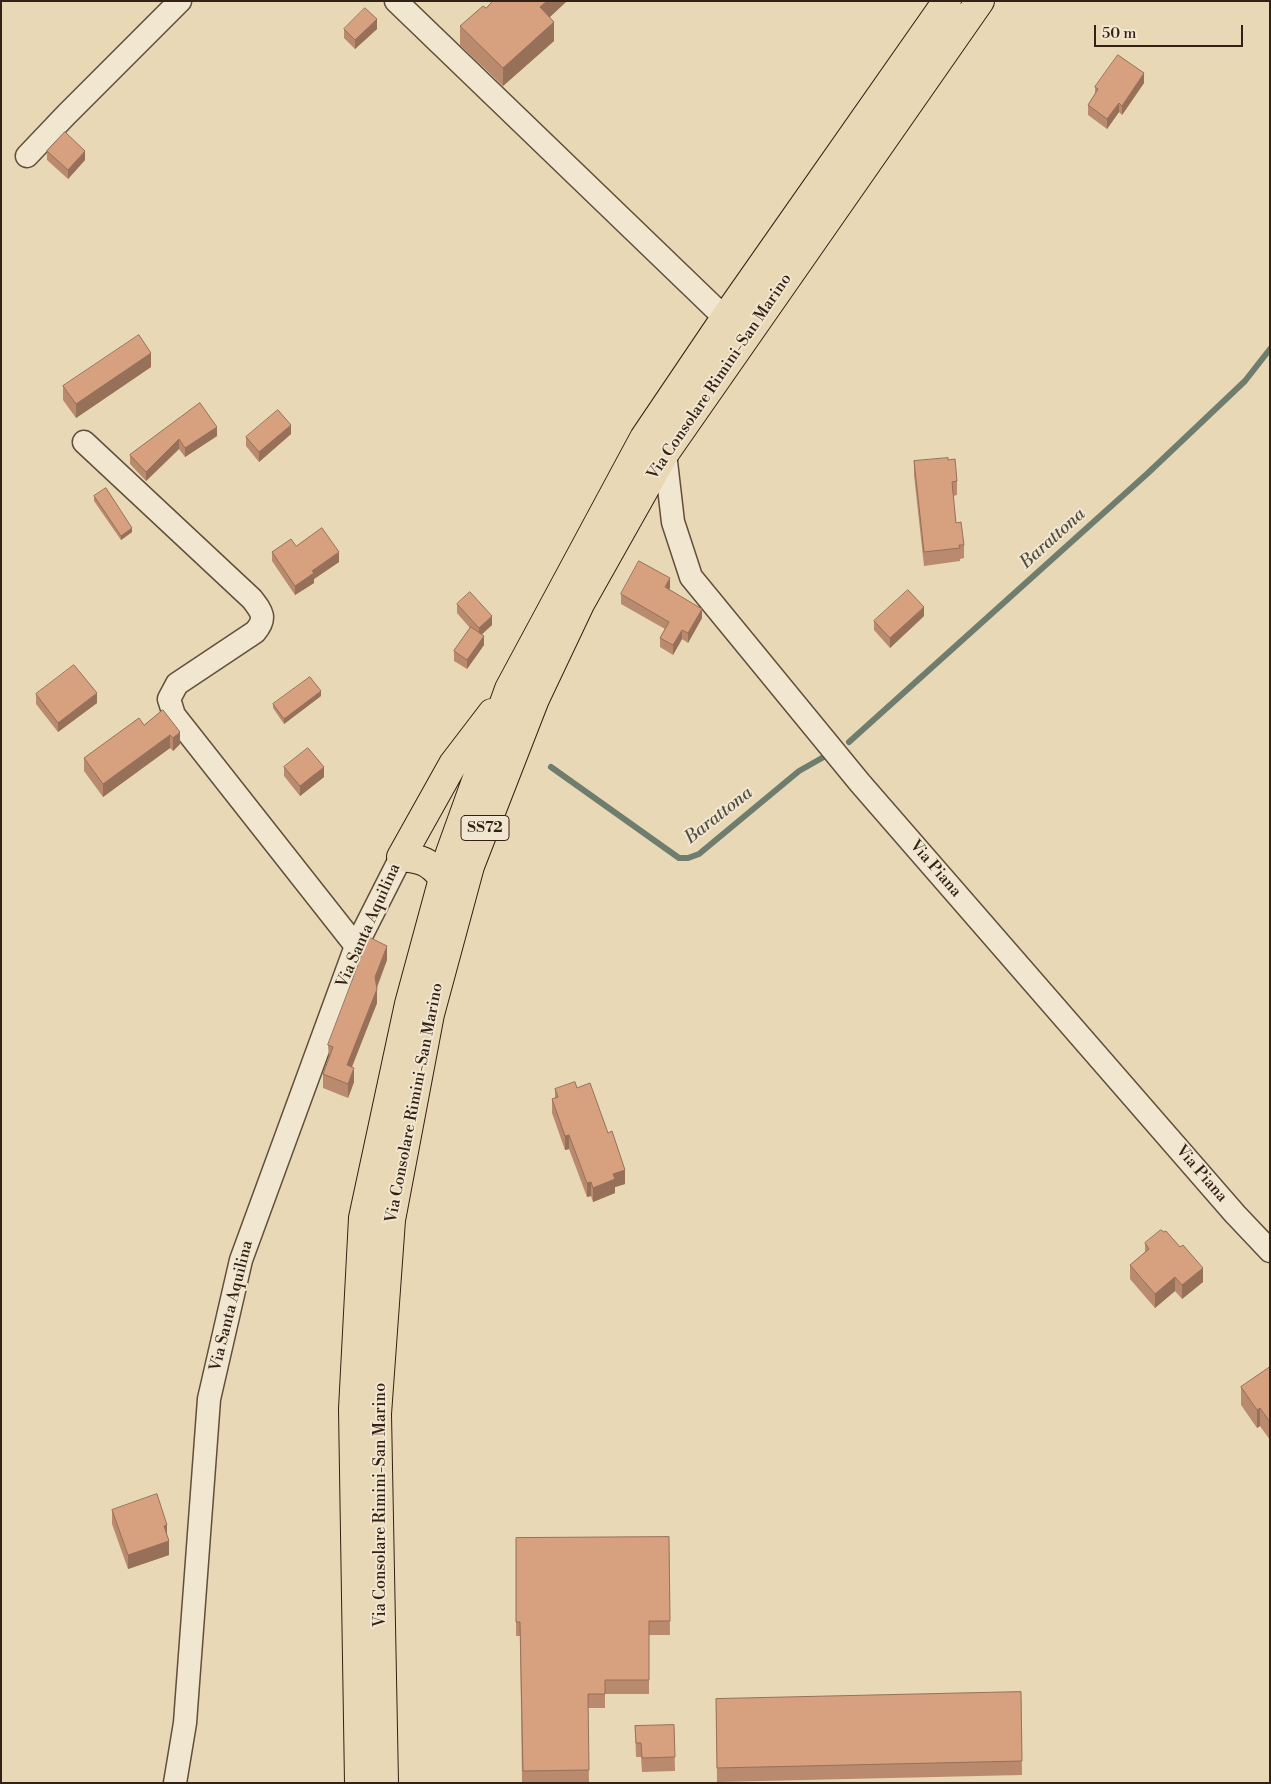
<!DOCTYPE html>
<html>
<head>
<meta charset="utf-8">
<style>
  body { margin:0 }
  #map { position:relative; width:1271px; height:1784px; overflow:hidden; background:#e9d8b5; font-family:"Libre Bodoni",serif }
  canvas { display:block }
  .frame { position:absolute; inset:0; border:2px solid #322114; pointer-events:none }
  .scale { position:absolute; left:1094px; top:25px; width:149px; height:22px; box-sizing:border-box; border:2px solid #322114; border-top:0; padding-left:6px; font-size:15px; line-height:18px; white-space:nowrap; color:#322114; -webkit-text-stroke:4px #f1e6cf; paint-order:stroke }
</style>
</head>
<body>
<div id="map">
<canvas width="1271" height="1784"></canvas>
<div class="frame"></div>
<div class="scale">50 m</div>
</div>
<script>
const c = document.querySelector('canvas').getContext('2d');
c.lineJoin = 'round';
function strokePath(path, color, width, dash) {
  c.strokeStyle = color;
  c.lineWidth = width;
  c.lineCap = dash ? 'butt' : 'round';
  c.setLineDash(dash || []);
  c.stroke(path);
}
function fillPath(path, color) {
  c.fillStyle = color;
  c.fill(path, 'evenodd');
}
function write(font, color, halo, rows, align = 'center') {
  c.font = font + ' "Libre Bodoni",serif';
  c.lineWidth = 4;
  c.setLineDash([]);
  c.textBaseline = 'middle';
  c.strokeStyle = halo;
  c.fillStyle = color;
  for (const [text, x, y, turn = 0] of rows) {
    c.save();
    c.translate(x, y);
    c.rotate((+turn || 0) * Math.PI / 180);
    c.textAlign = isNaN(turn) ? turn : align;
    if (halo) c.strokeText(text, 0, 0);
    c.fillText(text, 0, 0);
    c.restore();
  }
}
const stream = new Path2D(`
  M 849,742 L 1148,473 L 1245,381 L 1270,349
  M 551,767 L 679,858 L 688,858 L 699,854 L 799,771 L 829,754`);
const minor = new Path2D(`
  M 396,1 L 725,318
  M 27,156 L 66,115 L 180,1
  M 84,442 L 252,599 C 262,612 267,618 255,632 L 177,684 L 169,699 L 174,715 L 356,946
  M 665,453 L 673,522 L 691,577 L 860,783 L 1235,1214 L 1270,1251
  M 175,1783 L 185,1723 L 209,1399 L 241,1260 L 356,946 L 401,857`);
const major = new Path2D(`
  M 442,877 C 429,861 421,859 401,857 L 453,764 L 492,713
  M 359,1783 L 353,1409 L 363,1218 L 409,1004 L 450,853 L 509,689 L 644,438 L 725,318 L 947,1
  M 384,1783 L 377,1414 L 391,1220 L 430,1014 L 470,866 L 535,699 L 580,604 L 665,453 L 980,1`);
const wall = new Path2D(`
  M 493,1 L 567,1 L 550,17 L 554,41 L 503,86 L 460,45 L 460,26 L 486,8 Z
  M 344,29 L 377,29 L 355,49 L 344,38 Z
  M 1144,83 L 1122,115 L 1119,112 L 1107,129 L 1088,115 L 1088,105 L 1095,94 L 1095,87 Z
  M 47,151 L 85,160 L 68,179 L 47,160 Z
  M 151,367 L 76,418 L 63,400 L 63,386 Z
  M 200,403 L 217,436 L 185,457 L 179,449 L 146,481 L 130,464 L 130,455 Z
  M 291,434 L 259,462 L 246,446 L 246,437 Z
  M 948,460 L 957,481 L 957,495 L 953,496 L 956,523 L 964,545 L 964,558 L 960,559 L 960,561 L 924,566 L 914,475 L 914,461 Z
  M 94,496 L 132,532 L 121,540 L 94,501 Z
  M 296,546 L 339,562 L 314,579 L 314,583 L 295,595 L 272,561 L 272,552 Z
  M 670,588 L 669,589 L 702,618 L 688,643 L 682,639 L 673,655 L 660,647 L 660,638 L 665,629 L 621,604 L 621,594 Z
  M 457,604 L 492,625 L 482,634 L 484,645 L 467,669 L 454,661 L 454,651 L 470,628 L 457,613 Z
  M 924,616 L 890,648 L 874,630 L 874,621 Z
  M 36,694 L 97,703 L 58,732 L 36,704 Z
  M 321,696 L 284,724 L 273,708 L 273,704 Z
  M 163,710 L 180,744 L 173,751 L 170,748 L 103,797 L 84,771 L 84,758 L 144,725 Z
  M 284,767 L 324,777 L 300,796 L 284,776 Z
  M 387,960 L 377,988 L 377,1003 L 352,1067 L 354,1082 L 348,1098 L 323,1088 L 323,1074 L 329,1059 L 328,1045 Z
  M 577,1088 L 625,1184 L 615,1187 L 615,1193 L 593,1202 L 591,1196 L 587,1197 L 569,1149 L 565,1150 L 552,1113 L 552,1099 L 555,1098 L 555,1089 Z
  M 1145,1243 L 1203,1282 L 1182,1299 L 1175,1291 L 1155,1308 L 1130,1279 L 1130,1265 L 1145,1252 Z
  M 1270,1367 L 1270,1440 L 1260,1426 L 1257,1428 L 1241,1405 L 1241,1387 Z
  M 112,1510 L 167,1537 L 169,1555 L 128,1569 L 112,1524 Z
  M 669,1537 L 670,1635 L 649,1635 L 649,1694 L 605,1694 L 605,1708 L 588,1708 L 589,1783 L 522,1783 L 520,1636 L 516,1636 L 516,1538 Z
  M 1021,1692 L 1022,1775 L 717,1782 L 716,1699 Z
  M 674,1725 L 675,1771 L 642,1772 L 641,1757 L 636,1757 L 635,1726 Z`);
const shadedWall = new Path2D(`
  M 547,1 L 567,1 L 540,26 L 540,7 Z
  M 377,19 L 377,29 L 355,49 L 355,40 Z
  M 554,22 L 554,41 L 503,86 L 503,68 Z
  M 1144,73 L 1144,83 L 1122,115 L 1122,106 Z
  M 1119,103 L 1119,112 L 1107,129 L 1107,119 Z
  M 85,151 L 85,160 L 68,179 L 68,170 Z
  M 151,353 L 151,367 L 76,418 L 76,404 Z
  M 291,425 L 291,434 L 259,462 L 259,452 Z
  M 217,427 L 217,436 L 185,457 L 185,448 Z
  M 179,439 L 179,449 L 146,481 L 146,472 Z
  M 132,528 L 132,532 L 121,540 L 121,536 Z
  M 339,552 L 339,562 L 314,579 L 314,583 L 295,595 L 295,586 L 312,571 Z
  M 670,578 L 670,588 L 665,596 L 665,587 Z
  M 924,607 L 924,616 L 890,648 L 890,638 Z
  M 702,609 L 702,618 L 688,643 L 688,633 Z
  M 492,616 L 492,625 L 479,637 L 479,628 Z
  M 682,630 L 682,639 L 673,655 L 673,645 Z
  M 484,636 L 484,645 L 467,669 L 467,660 Z
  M 321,691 L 321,696 L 284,724 L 284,719 Z
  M 97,693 L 97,703 L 58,732 L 58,723 Z
  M 180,732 L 180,744 L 173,751 L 173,738 Z
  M 170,735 L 170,748 L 103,797 L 103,784 Z
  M 324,767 L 324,777 L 300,796 L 300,786 Z
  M 387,946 L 387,960 L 375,991 L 375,977 Z
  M 377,989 L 377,1003 L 347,1079 L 347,1065 Z
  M 354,1068 L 354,1082 L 348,1098 L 348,1084 Z
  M 569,1135 L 569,1149 L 565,1150 L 565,1136 Z
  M 625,1170 L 625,1184 L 615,1187 L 615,1193 L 593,1202 L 593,1188 L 613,1174 Z
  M 591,1182 L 591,1196 L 587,1197 L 587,1183 Z
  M 1203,1268 L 1203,1282 L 1182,1299 L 1182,1285 Z
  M 1175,1277 L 1175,1291 L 1155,1308 L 1155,1294 Z
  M 1260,1408 L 1260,1426 L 1257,1428 L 1257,1410 Z
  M 167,1525 L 167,1539 L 164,1526 Z
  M 169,1541 L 169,1555 L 128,1569 L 128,1555 Z`);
const building = new Path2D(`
  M 493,1 L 547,1 L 540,7 L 554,22 L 503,68 L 460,26 L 483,6 L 486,8 Z
  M 365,8 L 377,19 L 355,40 L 344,29 Z
  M 1118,55 L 1144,73 L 1122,106 L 1119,103 L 1107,119 L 1088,105 L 1098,89 L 1095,87 Z
  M 65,132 L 85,151 L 68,170 L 47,151 Z
  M 139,335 L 151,353 L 76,404 L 63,386 Z
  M 200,403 L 217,427 L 185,448 L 179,439 L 146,472 L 130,455 Z
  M 278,410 L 291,425 L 259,452 L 246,437 Z
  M 948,458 L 948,460 L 955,459 L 957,481 L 952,482 L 956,523 L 961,522 L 964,545 L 959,545 L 960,548 L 924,552 L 914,461 Z
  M 106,488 L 132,528 L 121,536 L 94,496 Z
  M 322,528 L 339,552 L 312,571 L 314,573 L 295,586 L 272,552 L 291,539 L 296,546 Z
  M 639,561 L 670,578 L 665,587 L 702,609 L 688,633 L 682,630 L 673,645 L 660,638 L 669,622 L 621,594 Z
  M 908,590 L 924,607 L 890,638 L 874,621 Z
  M 470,592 L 492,616 L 479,628 L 457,604 Z
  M 471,627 L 484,636 L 467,660 L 454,651 Z
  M 74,665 L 97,693 L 58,723 L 36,694 Z
  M 310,677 L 321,691 L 284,719 L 273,704 Z
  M 163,710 L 180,732 L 173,738 L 170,735 L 103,784 L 84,758 L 139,718 L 144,725 Z
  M 308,748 L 324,767 L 300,786 L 284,767 Z
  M 369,937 L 387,946 L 375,977 L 377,989 L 347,1065 L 354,1068 L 348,1084 L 323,1074 L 333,1047 L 328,1045 Z
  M 575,1082 L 577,1088 L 590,1083 L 608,1133 L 612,1131 L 625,1170 L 613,1174 L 615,1179 L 593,1188 L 591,1182 L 587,1183 L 569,1135 L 565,1136 L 552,1099 L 558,1097 L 555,1089 Z
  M 1161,1230 L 1164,1232 L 1166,1231 L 1180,1247 L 1183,1245 L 1203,1268 L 1182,1285 L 1175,1277 L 1155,1294 L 1130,1265 L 1149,1249 L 1145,1243 Z
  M 1270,1367 L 1270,1422 L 1260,1408 L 1257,1410 L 1241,1387 Z
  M 157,1494 L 167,1525 L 164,1526 L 169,1541 L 128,1555 L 112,1510 Z
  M 669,1537 L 670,1621 L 649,1621 L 649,1680 L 605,1680 L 605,1694 L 588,1694 L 589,1770 L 523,1771 L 520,1622 L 516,1622 L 516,1538 Z
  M 1021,1692 L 1022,1761 L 717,1768 L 716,1699 Z
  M 674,1725 L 675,1757 L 642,1758 L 641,1743 L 636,1743 L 635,1726 Z`);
const shields = [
  [485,828,48]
];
const shieldNames = [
  ["SS72",485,828]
];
const streetNames = [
  ["Via Consolare Rimini-San Marino",720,377,-56],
  ["Via Piana",935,869,49],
  ["Via Santa Aquilina",369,926,-66],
  ["Via Consolare Rimini-San Marino",415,1103,-79],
  ["Via Piana",1201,1174,49],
  ["Via Santa Aquilina",232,1306,-76],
  ["Via Consolare Rimini-San Marino",381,1505,-90]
];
const waterNames = [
  ["Barattona",1053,539,-42],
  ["Barattona",719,816,-38]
];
strokePath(stream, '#6f7d6e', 6);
strokePath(minor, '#604f3c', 25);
strokePath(major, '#322114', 30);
strokePath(minor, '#f1e6cf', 22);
strokePath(major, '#e9d8b5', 28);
fillPath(wall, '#b98a6d');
fillPath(shadedWall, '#967059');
fillPath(building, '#d7a07f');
strokePath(building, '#967059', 1);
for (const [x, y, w] of shields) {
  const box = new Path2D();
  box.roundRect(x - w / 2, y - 12.5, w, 25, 4);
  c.fillStyle = '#f1e6cf';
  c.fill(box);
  strokePath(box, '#322114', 1);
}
write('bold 15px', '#322114', null, shieldNames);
write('16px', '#322114', '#f1e6cf', streetNames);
write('italic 18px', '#514f41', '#f1e6cf', waterNames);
</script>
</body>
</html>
